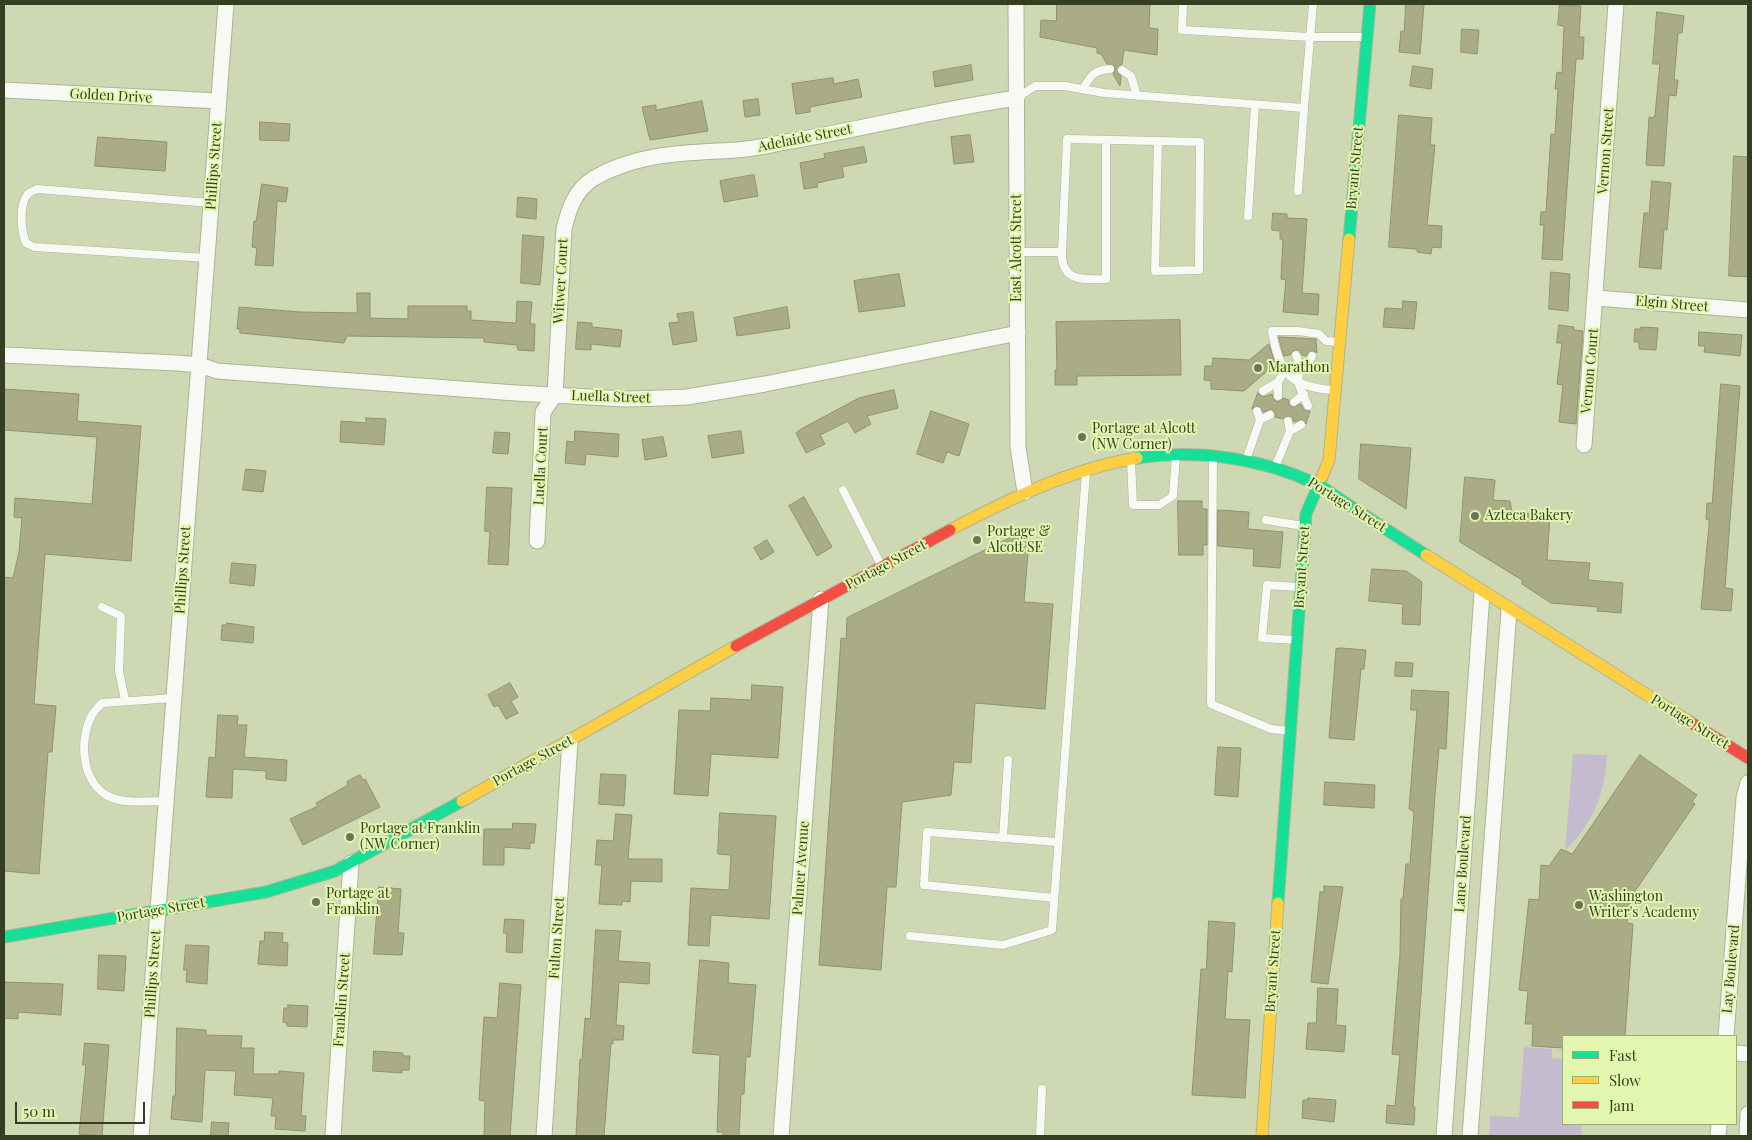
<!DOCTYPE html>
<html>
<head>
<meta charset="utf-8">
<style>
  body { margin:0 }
  #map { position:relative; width:1752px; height:1140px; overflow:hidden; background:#ced9b3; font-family:"Playfair Display",serif }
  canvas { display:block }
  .frame { position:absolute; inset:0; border:5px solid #363e22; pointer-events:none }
  .legend { position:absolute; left:1562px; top:1035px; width:175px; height:90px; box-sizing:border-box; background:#e2f6af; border:1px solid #9dac77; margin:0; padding:6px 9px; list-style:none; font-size:15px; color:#363e22 }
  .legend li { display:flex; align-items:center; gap:10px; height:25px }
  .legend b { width:25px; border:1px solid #9dac77 }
  .scale { position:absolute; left:15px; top:1102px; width:130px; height:22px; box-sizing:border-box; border:2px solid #363e22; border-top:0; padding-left:6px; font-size:15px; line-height:18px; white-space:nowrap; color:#363e22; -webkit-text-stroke:4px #e2f6af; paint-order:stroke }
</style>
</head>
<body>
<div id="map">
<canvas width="1752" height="1140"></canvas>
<div class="frame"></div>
<ul class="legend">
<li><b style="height:6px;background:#16e098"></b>Fast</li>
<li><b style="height:6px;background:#ffcf43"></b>Slow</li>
<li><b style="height:6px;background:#f24e42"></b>Jam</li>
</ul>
<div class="scale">50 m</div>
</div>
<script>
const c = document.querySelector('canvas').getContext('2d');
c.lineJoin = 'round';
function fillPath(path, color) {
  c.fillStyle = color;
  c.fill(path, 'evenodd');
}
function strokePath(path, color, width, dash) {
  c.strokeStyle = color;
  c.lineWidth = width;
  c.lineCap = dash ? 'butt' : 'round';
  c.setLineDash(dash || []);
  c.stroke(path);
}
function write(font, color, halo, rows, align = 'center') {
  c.font = font + ' "Playfair Display",serif';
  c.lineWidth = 4;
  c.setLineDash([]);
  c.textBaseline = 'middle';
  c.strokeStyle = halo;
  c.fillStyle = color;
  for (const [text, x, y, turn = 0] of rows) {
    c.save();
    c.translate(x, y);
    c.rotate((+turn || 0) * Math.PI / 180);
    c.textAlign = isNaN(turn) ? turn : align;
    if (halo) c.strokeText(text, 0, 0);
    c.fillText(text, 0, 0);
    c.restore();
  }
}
const green = new Path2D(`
  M 1573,754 L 1607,755 C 1605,794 1593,823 1565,851 Z
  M 1524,1047 L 1552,1049 L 1552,1058 L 1563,1059 L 1563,1124 L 1582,1124 L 1581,1136 L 1489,1136 L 1490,1116 L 1519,1117 Z`);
const building = new Path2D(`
  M 1057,4 L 1150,4 L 1149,28 L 1158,29 L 1157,55 L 1124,50 L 1122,64 L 1116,69 L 1121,76 L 1120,86 L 1113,74 L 1115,66 L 1107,64 L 1101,54 L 1097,53 L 1097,48 L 1040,37 L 1041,20 L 1056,21 Z
  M 1406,4 L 1424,4 L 1420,54 L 1399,52 L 1401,31 L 1404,31 Z
  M 1560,5 L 1581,6 L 1579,37 L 1584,37 L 1583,59 L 1576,59 L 1562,260 L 1542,259 L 1544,225 L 1540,225 L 1541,212 L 1546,212 L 1551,134 L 1555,135 L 1558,89 L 1555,89 L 1557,72 L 1562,73 L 1564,26 L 1558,25 Z
  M 1657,12 L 1684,16 L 1682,33 L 1678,33 L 1674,80 L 1678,80 L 1676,96 L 1669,95 L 1664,166 L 1646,165 L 1649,117 L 1653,118 L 1655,115 L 1660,64 L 1653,64 Z
  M 1462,29 L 1479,30 L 1477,54 L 1461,52 Z
  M 971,65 L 973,80 L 935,87 L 933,72 Z
  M 1413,66 L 1433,69 L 1431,89 L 1410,86 Z
  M 833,78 L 834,84 L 858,79 L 862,97 L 810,107 L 810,112 L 796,114 L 792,84 Z
  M 758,99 L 760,115 L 745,117 L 743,101 Z
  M 702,101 L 708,131 L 650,140 L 642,107 L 656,105 L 656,110 Z
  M 1399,115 L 1432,118 L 1430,145 L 1435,145 L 1427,225 L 1442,226 L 1441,248 L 1432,247 L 1431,254 L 1417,252 L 1417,249 L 1389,247 Z
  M 260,122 L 290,124 L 289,141 L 260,140 Z
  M 970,135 L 974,162 L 954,164 L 951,137 Z
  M 98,137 L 167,142 L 165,171 L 95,166 Z
  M 864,147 L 867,162 L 842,167 L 844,177 L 817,183 L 818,187 L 804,189 L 800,163 L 825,158 L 824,154 Z
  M 1734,156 L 1748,157 L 1748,277 L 1729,276 Z
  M 754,175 L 758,196 L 724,202 L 720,181 Z
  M 1652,181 L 1671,183 L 1667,230 L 1664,229 L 1661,269 L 1639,267 L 1644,213 L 1649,213 Z
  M 262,184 L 288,188 L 286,202 L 277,201 L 273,266 L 255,265 L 257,248 L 252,247 L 254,221 L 256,221 Z
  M 518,197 L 537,199 L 536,219 L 517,217 Z
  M 1273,213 L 1287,214 L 1287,218 L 1307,219 L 1302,293 L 1319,294 L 1318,315 L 1283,312 L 1286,280 L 1281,279 L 1283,239 L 1280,239 L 1280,231 L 1272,230 Z
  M 523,235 L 544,237 L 540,285 L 521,283 Z
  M 1551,272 L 1570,274 L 1568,311 L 1549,309 Z
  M 899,274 L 905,306 L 859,312 L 854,281 Z
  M 357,293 L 370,293 L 370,318 L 408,319 L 408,306 L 467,306 L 467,311 L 471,311 L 471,320 L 516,323 L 517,301 L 532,302 L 530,324 L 535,324 L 534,351 L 518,350 L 517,345 L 484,342 L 484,338 L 347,336 L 344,343 L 240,333 L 240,329 L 237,329 L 239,307 L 300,312 L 357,313 Z
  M 1403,301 L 1417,302 L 1414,329 L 1383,327 L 1385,308 L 1402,309 Z
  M 787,307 L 790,328 L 737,336 L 734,318 Z
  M 693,312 L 697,341 L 673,345 L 669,323 L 679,322 L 677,314 Z
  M 1180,320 L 1181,375 L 1077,376 L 1077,385 L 1055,385 L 1055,370 L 1057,370 L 1056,322 Z
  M 578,322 L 592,323 L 592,327 L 622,330 L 620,347 L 591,344 L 591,350 L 576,349 Z
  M 1559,325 L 1574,327 L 1574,330 L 1583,331 L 1576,424 L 1559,422 L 1563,385 L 1557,384 L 1562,343 L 1557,343 Z
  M 1641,327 L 1658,328 L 1656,350 L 1639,349 L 1639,342 L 1634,342 L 1635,329 L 1641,329 Z
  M 1699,332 L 1742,335 L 1740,356 L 1704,352 L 1705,346 L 1699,346 Z
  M 1279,337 L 1316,339 L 1317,353 L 1312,350 L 1306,356 L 1302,355 L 1299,350 L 1295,350 L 1290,355 L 1284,356 Z
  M 1269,344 L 1275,364 L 1244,391 L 1211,389 L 1211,381 L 1204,380 L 1205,366 L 1212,366 L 1213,358 L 1249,360 Z
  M 1721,384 L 1740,386 L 1725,588 L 1733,589 L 1731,611 L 1701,609 L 1709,526 L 1709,520 L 1706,519 L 1707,503 L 1712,503 Z
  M 4,389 L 79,394 L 77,421 L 141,426 L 131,561 L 45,554 L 34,704 L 56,706 L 52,752 L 48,752 L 39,874 L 4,871 L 4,577 L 13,578 L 19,552 L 22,518 L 14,517 L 15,498 L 92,504 L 97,437 L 4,430 Z
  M 894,390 L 898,408 L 867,416 L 871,424 L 855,433 L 848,421 L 820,435 L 825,444 L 806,453 L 796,433 L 801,429 L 859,398 Z
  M 1258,393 L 1263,397 L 1272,394 L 1273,399 L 1278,402 L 1283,398 L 1289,400 L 1289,405 L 1292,407 L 1301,404 L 1304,410 L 1310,411 L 1306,424 L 1302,419 L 1294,422 L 1289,416 L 1283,419 L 1275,417 L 1275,412 L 1271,409 L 1263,412 L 1259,406 L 1252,409 Z
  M 931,411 L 969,424 L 959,456 L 947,452 L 943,463 L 917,454 Z
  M 366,418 L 386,419 L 384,445 L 340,442 L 341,421 L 366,423 Z
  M 575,431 L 619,434 L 618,457 L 586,454 L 585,465 L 565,463 L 567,441 L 574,442 Z
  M 741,431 L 744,453 L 712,458 L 708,436 Z
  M 495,432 L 510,433 L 508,454 L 493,453 Z
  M 663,437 L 667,456 L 645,460 L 642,440 Z
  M 1361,444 L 1411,448 L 1406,509 L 1359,479 Z
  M 246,469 L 266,471 L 263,492 L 243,490 Z
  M 1465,477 L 1495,480 L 1493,500 L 1510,501 L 1512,512 L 1550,516 L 1547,560 L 1590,563 L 1588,580 L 1623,583 L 1621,613 L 1597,611 L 1598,607 L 1551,603 L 1522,584 L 1522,580 L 1460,542 Z
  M 487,487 L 512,488 L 508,565 L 488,564 L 490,532 L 485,531 Z
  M 804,497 L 832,547 L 817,556 L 789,506 Z
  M 1178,501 L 1202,501 L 1202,509 L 1207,509 L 1207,545 L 1203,545 L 1203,555 L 1179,555 Z
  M 1218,510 L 1249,512 L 1248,529 L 1283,532 L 1280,568 L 1253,566 L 1254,549 L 1218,546 Z
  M 1018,534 L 1029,541 L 1024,602 L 1053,604 L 1045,709 L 975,703 L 971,763 L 954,762 L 951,795 L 902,802 L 896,887 L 887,887 L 881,970 L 819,965 L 841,638 L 846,639 L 847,618 Z
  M 767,540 L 774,552 L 761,560 L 754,548 Z
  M 232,563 L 256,565 L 254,586 L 230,583 Z
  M 1372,569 L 1406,571 L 1422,582 L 1420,625 L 1402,624 L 1403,604 L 1369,601 Z
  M 227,623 L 254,627 L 253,643 L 221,640 L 222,625 L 226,625 Z
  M 1341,648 L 1366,650 L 1364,669 L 1361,669 L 1354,740 L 1329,738 L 1336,649 Z
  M 1396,662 L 1413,663 L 1412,677 L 1395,676 Z
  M 510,683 L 518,697 L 511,701 L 518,713 L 506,719 L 498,705 L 494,707 L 488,695 Z
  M 752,685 L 783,687 L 778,758 L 711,754 L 708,796 L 674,794 L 679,710 L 710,711 L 711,698 L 751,700 Z
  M 1412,690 L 1449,692 L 1446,749 L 1439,748 L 1435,795 L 1413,1107 L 1415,1107 L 1414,1125 L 1386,1123 L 1387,1105 L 1395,1106 L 1400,1055 L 1392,1054 L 1400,954 L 1401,899 L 1403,899 L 1406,864 L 1410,864 L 1414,812 L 1409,809 L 1417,710 L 1411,710 Z
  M 218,715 L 238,716 L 237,725 L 247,725 L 244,757 L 287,760 L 286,781 L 266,779 L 266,771 L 233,769 L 232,798 L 206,797 L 209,757 L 215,758 Z
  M 1218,747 L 1241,748 L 1238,797 L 1215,795 Z
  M 1640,755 L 1697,795 L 1692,802 L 1695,804 L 1631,897 L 1633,899 L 1629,905 L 1627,923 L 1633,924 L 1625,1036 L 1563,1036 L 1563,1048 L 1532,1046 L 1533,1024 L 1525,1024 L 1528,991 L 1519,990 L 1529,899 L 1539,900 L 1541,865 L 1549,866 L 1561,849 L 1572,854 Z
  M 601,774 L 626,775 L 624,806 L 599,804 Z
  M 360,775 L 363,780 L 365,779 L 380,807 L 303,845 L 290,819 L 318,806 L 316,803 L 348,785 L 347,782 Z
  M 1325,782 L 1375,785 L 1374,808 L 1324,805 Z
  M 720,813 L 776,816 L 769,919 L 711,915 L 709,946 L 688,945 L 691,888 L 729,890 L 731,855 L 718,854 Z
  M 616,814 L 632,815 L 628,859 L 662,859 L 662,882 L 631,881 L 630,902 L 622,901 L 622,905 L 599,904 L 602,865 L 595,865 L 597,840 L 613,841 Z
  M 513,823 L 536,824 L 534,843 L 530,843 L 530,849 L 504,847 L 504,865 L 483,865 L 484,829 L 512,829 Z
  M 1324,886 L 1343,887 L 1328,984 L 1311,982 L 1320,892 L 1324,892 Z
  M 379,887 L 401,889 L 398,933 L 404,933 L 402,955 L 374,954 Z
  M 505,919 L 524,920 L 522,953 L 506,952 L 507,933 L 504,933 Z
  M 1209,921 L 1235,923 L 1232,972 L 1228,971 L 1225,1019 L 1250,1020 L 1245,1098 L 1192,1095 L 1201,969 L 1206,969 Z
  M 596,930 L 621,931 L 618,961 L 650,963 L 649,984 L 619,982 L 616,1025 L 624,1026 L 623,1040 L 613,1040 L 613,1044 L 611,1043 L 604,1136 L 576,1136 L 580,1059 L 582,1060 L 585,1018 L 590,1019 Z
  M 265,932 L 283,933 L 282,942 L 288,943 L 287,966 L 258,964 L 260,941 L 264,941 Z
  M 186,945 L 209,946 L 207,984 L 186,982 L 187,970 L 184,970 Z
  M 99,955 L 126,956 L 124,991 L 98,989 Z
  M 700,960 L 729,963 L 728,983 L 756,985 L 750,1057 L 746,1057 L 744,1094 L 741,1094 L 739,1136 L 723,1136 L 723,1132 L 717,1132 L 720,1055 L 693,1053 Z
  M 4,982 L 63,984 L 61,1015 L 18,1012 L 18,1019 L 4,1018 Z
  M 500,983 L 521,985 L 510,1136 L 484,1136 L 485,1101 L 479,1100 L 484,1017 L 497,1018 Z
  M 1318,988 L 1338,989 L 1336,1025 L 1346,1026 L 1344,1052 L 1306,1049 L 1308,1023 L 1316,1023 Z
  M 288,1005 L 308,1006 L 307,1027 L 287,1026 L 287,1023 L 283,1022 L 284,1008 L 288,1008 Z
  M 177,1028 L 206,1030 L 206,1035 L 242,1036 L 241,1048 L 254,1048 L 253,1074 L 279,1074 L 279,1071 L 304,1073 L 301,1116 L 306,1116 L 305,1131 L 275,1129 L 276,1116 L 271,1116 L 273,1098 L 234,1095 L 236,1071 L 205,1070 L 202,1122 L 171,1119 L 173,1096 L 175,1096 Z
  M 85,1043 L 109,1045 L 102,1136 L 79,1134 L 86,1065 L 83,1065 Z
  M 374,1051 L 403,1053 L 403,1056 L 410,1056 L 409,1070 L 402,1070 L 402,1073 L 373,1071 Z
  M 1308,1098 L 1336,1100 L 1334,1122 L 1302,1118 L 1303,1100 L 1308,1100 Z
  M 212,1122 L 229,1123 L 228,1136 L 211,1136 Z`);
const lane = new Path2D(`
  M 1183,4 L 1182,30 L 1310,37 L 1366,37
  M 1122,70 L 1131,76 L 1137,96
  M 1083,89 C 1090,76 1094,70 1110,69
  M 1017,98 L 1035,86 L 1065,86 L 1104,93 L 1304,108 L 1313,4
  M 1298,191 L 1304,108
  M 1248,216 L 1255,105
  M 1018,252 L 1062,252 L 1067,139 L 1158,141 L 1155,271 L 1199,270 L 1200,142 L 1158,141
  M 1062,252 C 1061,281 1082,280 1106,279 L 1106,140
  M 207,258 L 34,247 L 26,243 C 21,231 19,206 27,195 C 29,192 34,191 37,189 L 211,203
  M 1296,355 L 1301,369
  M 1334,390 C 1290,388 1279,372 1272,331 L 1298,331 L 1319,334 L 1326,341 L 1337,342
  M 1263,391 L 1278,382
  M 1278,396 L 1278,382 L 1285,370
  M 1294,402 L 1304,394
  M 1308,406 C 1304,394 1292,380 1302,368 C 1306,363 1310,363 1312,356
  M 1260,420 L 1270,415
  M 1288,421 L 1290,431
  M 1213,458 L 1211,704 L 1271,729 L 1290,731
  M 1246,460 L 1260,420 L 1257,411
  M 1131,461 L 1133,505 L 1159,505 L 1173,496 L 1176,456
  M 1275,467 L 1290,431 L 1301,425
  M 843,490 L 881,565
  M 1266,520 L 1303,526
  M 102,607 L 121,616 L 119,671 L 125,700
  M 1296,640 L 1262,638 L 1267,585 L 1298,587
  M 166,801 C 151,801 133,803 119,800 C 82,792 77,743 92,715 C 94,711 99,707 102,703 L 174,698
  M 1003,838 L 1008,760
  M 1054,898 L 924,885 L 927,832 L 1057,842
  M 910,936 L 1003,945 L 1052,930 L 1086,472
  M 1040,1136 L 1042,1089`);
const street = new Path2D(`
  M 1016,4 L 1018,447 L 1025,492
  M 4,90 L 219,101
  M 1596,298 L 1748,310
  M 4,355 L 177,363 L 200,365 L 217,371 L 516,393 L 625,399 L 662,398 L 687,397 L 765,384 L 1018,333
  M 1584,445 L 1616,4
  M 537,541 L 543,412 L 555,395 L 564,229 C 569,208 575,190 594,178 C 639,152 687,153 737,150 C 753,149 770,145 786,142 C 863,129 939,109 1017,98
  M 1726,1036 L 1744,798 L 1748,783
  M 1736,1053 L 1748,1054
  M 141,1136 L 226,4
  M 333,1136 L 351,863
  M 544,1136 L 570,741
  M 781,1136 L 821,599
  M 1444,1136 L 1482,593
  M 1470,1136 L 1509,610
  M 1718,1136 L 1719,1124
  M 1747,1136 L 1748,1114`);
const fast = new Path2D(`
  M 1349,239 L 1370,4
  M 1137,458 C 1197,449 1262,458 1316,484 C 1329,490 1340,500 1352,507 C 1376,523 1401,539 1426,555
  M 1278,903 L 1306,514 L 1322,477
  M 4,937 L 266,892 L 335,871 L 462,801`);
const slow = new Path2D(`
  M 1322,477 L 1329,460 L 1349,239
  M 950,530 C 1009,499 1071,469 1137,458
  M 1426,555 L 1690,722
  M 462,801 L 736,646
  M 1262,1136 L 1278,903`);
const jam = new Path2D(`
  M 736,646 L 950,530
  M 1690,722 L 1748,758`);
const markers = [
  [1258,368,5,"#6b7455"],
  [1082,437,5,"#6b7455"],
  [1475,516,5,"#6b7455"],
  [977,540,5,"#6b7455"],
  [350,837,5,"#6b7455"],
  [316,902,5,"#6b7455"],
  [1579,905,5,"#6b7455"]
];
const streetNames = [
  ["Golden Drive",111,96,3],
  ["Adelaide Street",805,138,-11],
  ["Vernon Street",1606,151,-86],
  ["Phillips Street",214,166,-86],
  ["Bryant Street",1355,168,-85],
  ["East Alcott Street",1017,248,-90],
  ["Witwer Court",561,281,-87],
  ["Elgin Street",1672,304,5],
  ["Vernon Court",1590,371,-85],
  ["Luella Street",611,397,2],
  ["Luella Court",541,466,-87],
  ["Portage Street",1347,505,32],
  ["Portage Street",886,565,-28],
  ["Bryant Street",1302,567,-86],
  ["Phillips Street",183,570,-86],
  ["Portage Street",1690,722,32],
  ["Portage Street",533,761,-29],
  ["Lane Boulevard",1463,864,-86],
  ["Palmer Avenue",801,868,-86],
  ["Portage Street",161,910,-10],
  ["Fulton Street",557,938,-86],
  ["Lay Boulevard",1731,969,-85],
  ["Bryant Street",1273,971,-86],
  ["Phillips Street",153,974,-86],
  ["Franklin Street",342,1000,-86]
];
const poiNames = [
  ["Marathon",1268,368],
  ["Portage at Alcott",1092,429],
  ["(NW Corner)",1092,445],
  ["Azteca Bakery",1485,516],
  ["Portage &",987,532],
  ["Alcott SE",987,548],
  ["Portage at Franklin",360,829],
  ["(NW Corner)",360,845],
  ["Portage at",326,894],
  ["Franklin",326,910],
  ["Washington",1589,897],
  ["Writer's Academy",1589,913]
];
fillPath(green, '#c4bbce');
fillPath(building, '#aaac86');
strokePath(building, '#8e9172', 1);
strokePath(lane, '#abb496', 9);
strokePath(street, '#abb496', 17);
strokePath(fast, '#abb496', 13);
strokePath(slow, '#abb496', 13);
strokePath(jam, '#abb496', 13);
strokePath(lane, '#f8f9f4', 8);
strokePath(street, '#f8f9f4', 15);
strokePath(fast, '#16e098', 11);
strokePath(slow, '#ffcf43', 11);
strokePath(jam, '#f24e42', 11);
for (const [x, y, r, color] of markers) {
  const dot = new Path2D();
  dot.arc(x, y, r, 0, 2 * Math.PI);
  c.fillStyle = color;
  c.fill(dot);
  strokePath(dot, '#e2f6af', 2);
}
write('14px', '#363e22', '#e2f6af', streetNames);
write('14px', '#363e22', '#e2f6af', poiNames, 'left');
</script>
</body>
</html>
